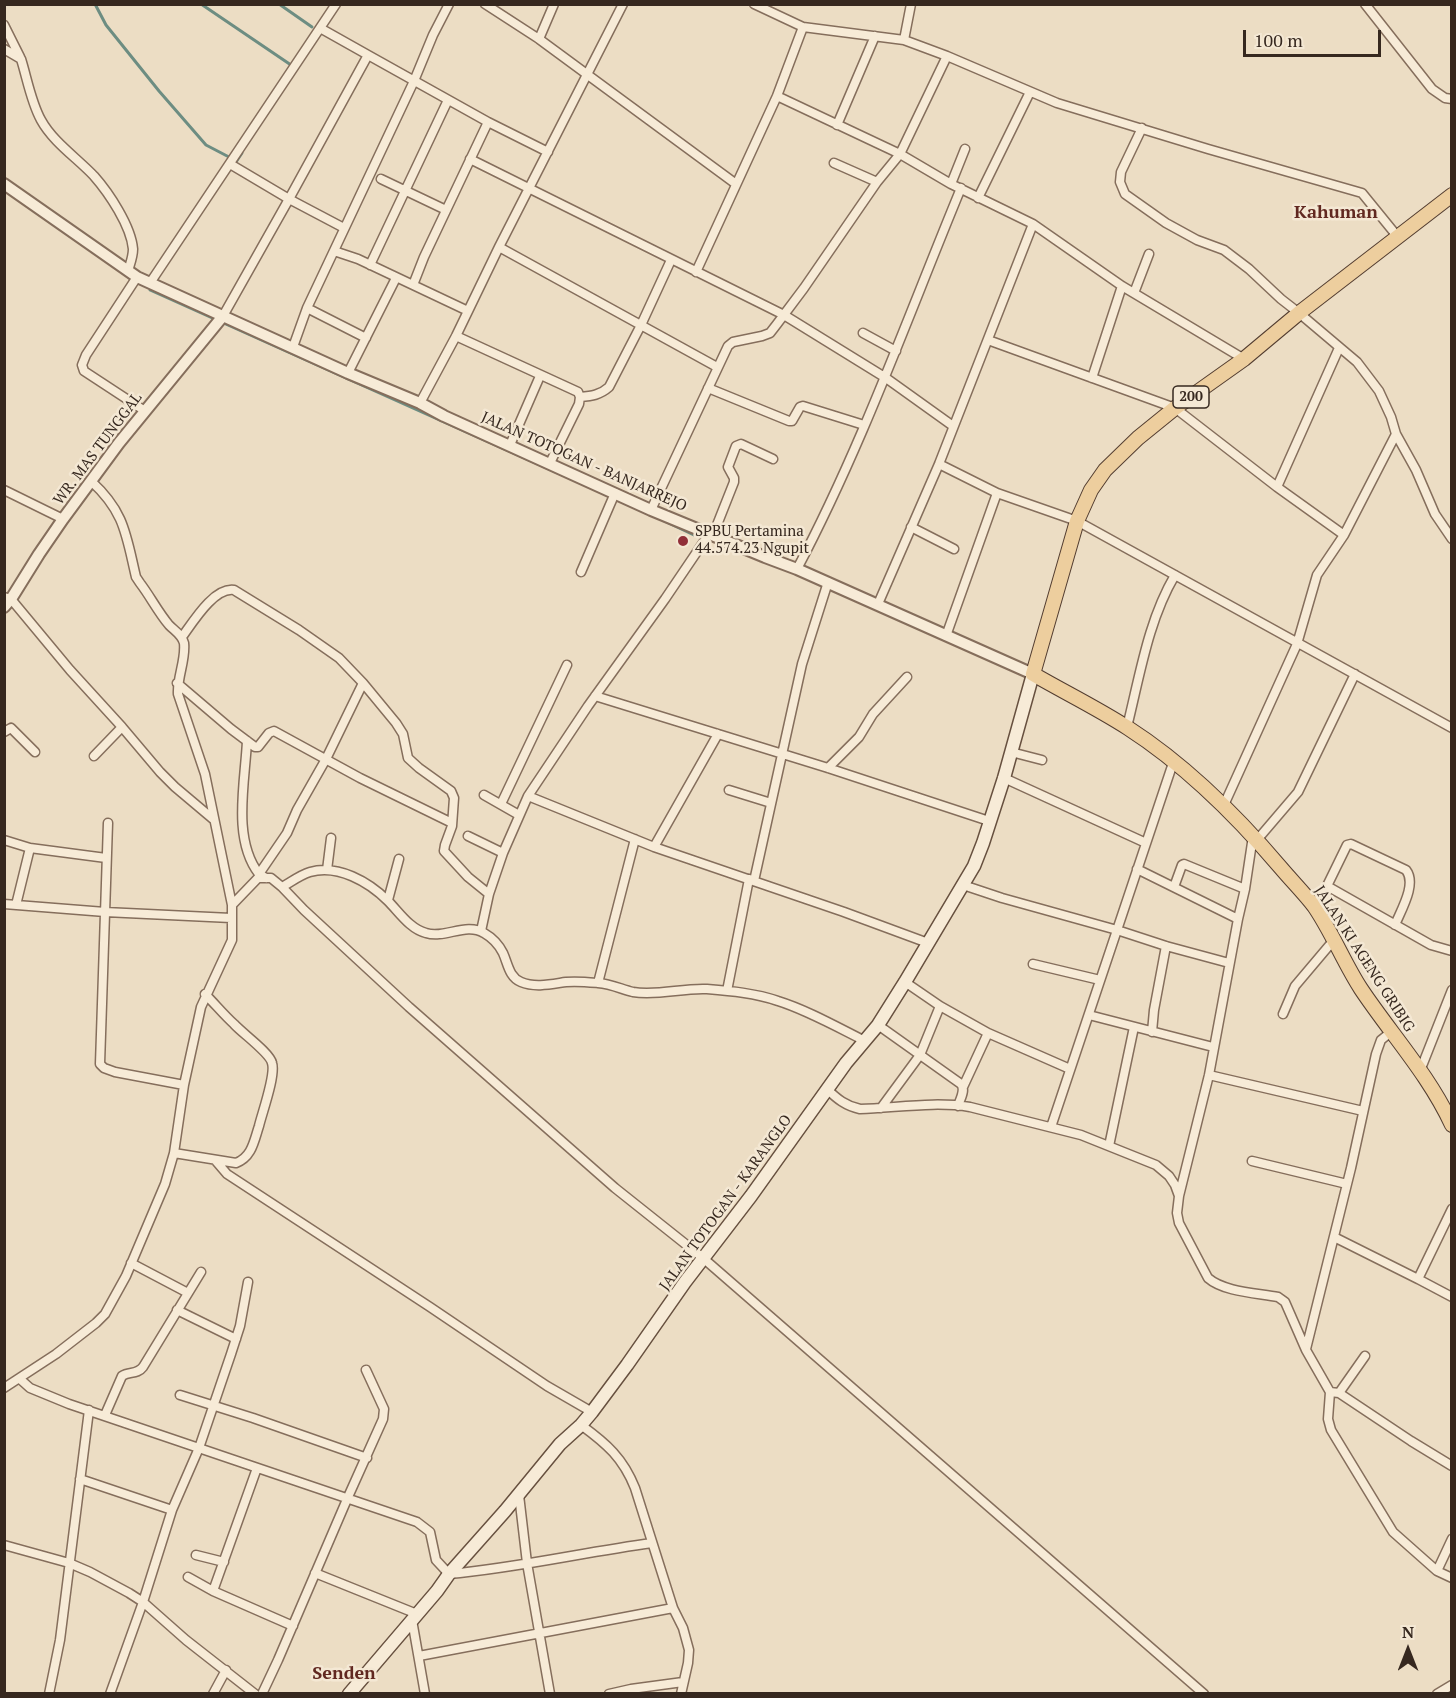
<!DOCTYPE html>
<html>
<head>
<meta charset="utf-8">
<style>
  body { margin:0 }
  #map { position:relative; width:1456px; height:1698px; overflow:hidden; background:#ecddc4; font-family:"PT Serif",serif }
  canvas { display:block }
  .frame { position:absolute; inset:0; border:6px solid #36281f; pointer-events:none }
  .north { position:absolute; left:1378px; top:1620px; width:60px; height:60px; -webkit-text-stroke:4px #f4e8d4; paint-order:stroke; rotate:0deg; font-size:16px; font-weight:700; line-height:24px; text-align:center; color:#36281f }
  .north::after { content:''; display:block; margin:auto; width:21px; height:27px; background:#36281f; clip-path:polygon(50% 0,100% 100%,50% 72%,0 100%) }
  .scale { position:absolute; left:1243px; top:30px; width:138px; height:27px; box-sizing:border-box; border:3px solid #36281f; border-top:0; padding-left:8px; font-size:18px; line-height:21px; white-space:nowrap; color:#36281f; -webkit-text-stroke:4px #f4e8d4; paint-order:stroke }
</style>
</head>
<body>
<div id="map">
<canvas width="1456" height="1698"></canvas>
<div class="frame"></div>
<div class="north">N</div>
<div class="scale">100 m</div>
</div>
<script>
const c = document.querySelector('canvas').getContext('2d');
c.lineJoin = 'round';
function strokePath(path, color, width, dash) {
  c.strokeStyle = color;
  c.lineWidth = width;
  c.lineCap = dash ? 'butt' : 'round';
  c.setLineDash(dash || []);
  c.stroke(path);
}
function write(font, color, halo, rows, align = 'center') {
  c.font = font + ' "PT Serif",serif';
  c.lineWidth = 5;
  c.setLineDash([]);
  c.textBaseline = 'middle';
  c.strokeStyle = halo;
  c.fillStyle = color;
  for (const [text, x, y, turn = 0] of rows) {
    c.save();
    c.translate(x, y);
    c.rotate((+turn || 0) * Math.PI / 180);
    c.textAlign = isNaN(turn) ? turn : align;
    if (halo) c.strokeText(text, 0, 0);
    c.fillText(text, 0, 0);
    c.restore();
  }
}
const stream = new Path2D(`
  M 95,4 L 106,25 L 159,91 L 206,145 L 229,157
  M 201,4 L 291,65
  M 279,4 L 312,27
  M 235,161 L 236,162 L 242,153
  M 152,288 L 150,290 L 562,475
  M 658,518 L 696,536`);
const minor = new Path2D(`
  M 485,4 L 539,39 L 736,184
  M 754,4 L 803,27 L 904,40 L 947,56 L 1057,103 L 1208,149 L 1362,193 L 1397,236
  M 1365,4 L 1432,89 L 1445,98 L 1452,99
  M 4,25 L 20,57
  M 320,28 L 368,55
  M 539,39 L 554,4
  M 904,40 L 911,4
  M 4,49 L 21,59 C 27,78 31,102 41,120 C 53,142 77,158 94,176 C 109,193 131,226 133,249 C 133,257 130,264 128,271
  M 777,96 L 900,154 L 951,184 L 1033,224 L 1122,286 L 1244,359
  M 837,125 L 875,36
  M 1142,128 L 1121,172 L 1120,182 L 1125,194 L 1166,223 L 1197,240 L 1224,250 L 1249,269 L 1281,299 L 1299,313 L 1357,362 L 1379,391 L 1391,417 L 1396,434 L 1416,470 L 1435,514 L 1452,539
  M 470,159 L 784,315 L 886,378 L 953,426
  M 834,163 L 877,182
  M 230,164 L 289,199 L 344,228
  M 381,179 L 446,210
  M 951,184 L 965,149
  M 978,198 L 1030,92
  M 499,247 L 717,367
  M 334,251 L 358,259 L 413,285 L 424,257 L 488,122
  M 370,265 L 448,100
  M 696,272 L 777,96 L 803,27
  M 137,277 L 86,355 L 82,365 L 84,371 L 145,411
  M 150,283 L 336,4
  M 413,285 L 468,311
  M 1134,293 L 1149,254
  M 307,308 L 366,338
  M 223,316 L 289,199 L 368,55 L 488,122 L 548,152
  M 863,333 L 896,351
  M 456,336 L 578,392 L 580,397 L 579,404 L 550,463
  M 988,340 L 1175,408 L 1277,487 L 1344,535
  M 293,347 L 307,308 L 414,81 L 433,35 L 449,4
  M 348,373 L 396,278
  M 1092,378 L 1122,286
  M 708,388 L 789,421 L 792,421 L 800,407 L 803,406 L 864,425
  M 580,397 C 592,396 600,395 609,387 L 641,325 L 671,260
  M 420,403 L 456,336 L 499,247 L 623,4
  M 510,445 L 540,376
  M 939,464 L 997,493 L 1077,521 L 1452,728
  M 91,481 C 125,512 126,535 136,577 L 140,583 C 150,596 158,612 169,625 C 175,631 182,635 184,643 C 186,660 177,677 178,694 L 205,774 L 232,905
  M 1277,487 L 1339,348
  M 4,490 L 63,519
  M 651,510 L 728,346 L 733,342 L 762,336 L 770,333 L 777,324 L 804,288 L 877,182 L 900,154 L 947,56
  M 911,527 L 954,549
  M 713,535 L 734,482 L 734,478 L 728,467 L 736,446 L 741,444 L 773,459
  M 797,569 C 862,446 908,316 961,188
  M 581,572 L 615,493
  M 4,597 L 11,599 L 70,670 L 122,727 L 160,772 L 175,787 L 213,819
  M 878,604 L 939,464 L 1033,224
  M 946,636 L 997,493
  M 182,637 C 193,622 214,587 234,590 L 299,630 L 339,658 L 363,683 L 396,723 L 403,734 L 408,758 L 419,768 L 451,791 L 454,798 L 452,826 L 445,845 L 444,851 L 468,877 L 489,894
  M 177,683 L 231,729 L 255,747 L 258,747 L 269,733 L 274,731 L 360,778 L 452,823
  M 595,696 L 828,768 L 989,821
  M 1127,727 C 1140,675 1148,621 1175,575
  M 4,732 L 11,728 L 35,752
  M 247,741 C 245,783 232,839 259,874
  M 1011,752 L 1042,760
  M 94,756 L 122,727
  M 828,768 L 859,737 L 873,714 L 907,677
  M 1004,778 L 1146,843
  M 729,790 L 771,803
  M 484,795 L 519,815
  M 528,796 L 654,847 L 844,912 L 928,943
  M 501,804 L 567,665
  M 1224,805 L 1297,644 L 1317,575 L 1344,535 L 1396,434
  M 108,823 L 100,1064 L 104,1068 L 115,1072 L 184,1085
  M 468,836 L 503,853
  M 4,840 L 30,848 L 106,858
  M 1257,840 L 1298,792 L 1355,674
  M 654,847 L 718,734
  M 1137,869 L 1238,919
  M 327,870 L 331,838
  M 266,878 L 259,874 L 287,833 L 297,810 L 326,759 L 363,683
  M 754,881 L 802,664 L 828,582
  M 963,885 L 1002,898 L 1117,930 L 1166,946 L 1229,963
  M 1327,886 L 1431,945 L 1452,951
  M 282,887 L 304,910 L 409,1007 L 615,1188 L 703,1258 L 1204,1694
  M 1174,887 L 1182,865 L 1184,864 L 1245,889
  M 388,900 L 399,859
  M 4,904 L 105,912 L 231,918
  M 16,905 L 30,848
  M 1314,906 L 1327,886 L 1347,845 L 1351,844 L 1406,870 C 1417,884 1401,910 1395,925
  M 481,931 L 489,894 L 503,853 L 528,796 L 588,706 L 665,599 L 709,534
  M 1033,964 L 1100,980
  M 905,982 L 940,1006 L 988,1033 L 1070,1069
  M 598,983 L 635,839
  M 727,991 L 749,879
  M 1283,1014 L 1295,986 L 1333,941
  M 1089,1015 L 1213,1047
  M 878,1025 L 961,1084 C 966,1090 960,1099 958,1106
  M 1152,1032 L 1154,1010 L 1166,946
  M 1420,1071 L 1452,990
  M 1209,1075 L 1363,1111
  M 963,1087 L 988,1033
  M 827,1089 C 837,1099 846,1106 860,1109 C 896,1108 934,1101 970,1107 L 1081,1135 L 1156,1165 L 1169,1176 L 1175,1185 L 1179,1196 L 1177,1213 L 1179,1223 L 1208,1278 C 1224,1292 1257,1293 1278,1297 L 1285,1302 L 1306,1350 L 1330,1392 L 1328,1419 L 1331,1430 L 1393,1532 L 1437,1571 L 1452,1578
  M 881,1108 L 920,1055 L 940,1006
  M 1051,1127 L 1174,760
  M 1109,1146 L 1134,1027
  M 174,1153 L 236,1163 C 252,1157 254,1141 259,1126 C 262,1113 276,1075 272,1063 C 270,1053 242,1033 234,1024 C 224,1015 215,1004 205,994
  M 215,1160 L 227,1174 L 430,1307 L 547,1386 L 592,1412
  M 1252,1161 L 1347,1184
  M 1179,1196 L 1209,1075 L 1238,919 L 1245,889 L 1253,836
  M 1334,1237 L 1418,1279 L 1452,1297
  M 131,1263 L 188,1293
  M 1418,1279 L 1452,1209
  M 177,1310 L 236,1339
  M 1306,1349 L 1351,1168 L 1376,1054 L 1381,1040 L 1391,1032
  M 20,1379 L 30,1388 L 69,1404 L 417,1522 L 430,1532 L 436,1560 L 449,1574 C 517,1568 585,1552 652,1543
  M 4,1388 L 56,1354 L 96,1323 L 105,1314 L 126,1276 L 165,1184 L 174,1153 L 184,1085 L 201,1007 L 232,940 L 232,905 L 258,878 L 271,878 L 282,887 C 291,882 300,875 310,872 C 338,864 369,882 388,901 C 399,912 410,929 426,933 C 445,939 466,922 484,933 C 491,937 499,945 503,953 C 508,964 509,977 521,982 C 535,988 552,984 566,982 C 577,981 587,982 598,983 C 611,984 621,989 633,992 C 657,996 682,988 706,989 C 730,991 755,993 778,1001 C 807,1010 837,1027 865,1041
  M 1330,1392 L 1339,1393 L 1411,1441 L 1452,1466
  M 1339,1393 L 1365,1356
  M 180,1395 L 253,1418 L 367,1458
  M 105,1415 L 122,1376 C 129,1371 137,1375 143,1367 L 201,1272
  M 581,1425 C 607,1444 623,1458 635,1488 L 673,1608 L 683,1628 L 689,1650 L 688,1663 L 681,1694
  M 80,1479 L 172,1510
  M 519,1495 L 527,1563 L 550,1694
  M 4,1545 L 69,1563 L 90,1572 L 129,1593 L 143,1602 L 186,1640 L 255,1694
  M 196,1555 L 224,1562
  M 1437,1571 L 1452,1539
  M 315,1573 L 417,1614
  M 188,1577 L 213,1591 L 293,1626
  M 213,1591 L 257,1468
  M 412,1620 L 425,1694
  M 419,1656 L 673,1608
  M 49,1694 L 60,1640 L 89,1410
  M 110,1694 L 143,1602 L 172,1510 L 199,1448 L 231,1354 L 240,1326 L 248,1282
  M 213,1694 L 226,1670
  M 262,1694 L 278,1660 L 348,1497 L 383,1419 L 384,1409 L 366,1370
  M 609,1694 L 631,1689 L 683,1682
  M 1437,1694 L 1452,1685`);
const tertiary = new Path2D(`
  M 4,184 L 137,277 L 348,373 L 420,403 L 444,416 L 651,510 L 765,557 L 797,569 L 1033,674
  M 4,607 L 11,599 L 39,554 L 63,519 L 119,443 L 223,316`);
const secondary = new Path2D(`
  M 349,1694 L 437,1591 L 449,1574 L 505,1511 L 560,1444 L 581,1425 L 592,1412 L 627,1365 L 685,1282 L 751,1196 L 846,1063 L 878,1025 L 905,982 L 974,866 L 983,843 L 1004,778 L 1033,674`);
const primary = new Path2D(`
  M 1452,195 L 1299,313 L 1244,359 L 1175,408 L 1138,438 L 1105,470 L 1091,490 L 1077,521 L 1033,674 C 1064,692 1097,708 1128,728 C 1187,766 1236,815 1281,868 C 1292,881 1304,893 1314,906 C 1332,932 1344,963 1361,989 C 1391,1034 1429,1075 1452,1125`);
const markers = [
  [683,541,6,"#912f38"]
];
const shields = [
  [1191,397,36]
];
const shieldNames = [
  ["200",1191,397]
];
const streetNames = [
  ["WR. MAS TUNGGAL",98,449,-53],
  ["JALAN TOTOGAN - BANJARREJO",584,462,24],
  ["JALAN KI AGENG GRIBIG",1364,959,57],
  ["JALAN TOTOGAN - KARANGLO",726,1203,-54]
];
const poiNames = [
  ["SPBU Pertamina",695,532],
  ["44.574.23 Ngupit",695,549]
];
const quarterNames = [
  ["Kahuman",1336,213],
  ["Senden",344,1674]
];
strokePath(stream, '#6d8d82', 3);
strokePath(minor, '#856e5c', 11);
strokePath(tertiary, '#856e5c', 14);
strokePath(secondary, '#67503f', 15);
strokePath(primary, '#533d30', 16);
strokePath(minor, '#f7ebd7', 8);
strokePath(tertiary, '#f7ebd7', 10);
strokePath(secondary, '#f7ebd7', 12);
strokePath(primary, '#edce9e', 14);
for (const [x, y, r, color] of markers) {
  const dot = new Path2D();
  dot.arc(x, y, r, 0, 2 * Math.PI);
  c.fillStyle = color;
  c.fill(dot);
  strokePath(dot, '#f4e8d4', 2);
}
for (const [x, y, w] of shields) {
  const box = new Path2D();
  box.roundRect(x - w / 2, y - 11, w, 22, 4.5);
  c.fillStyle = '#f4e8d4';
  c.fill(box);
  strokePath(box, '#36281f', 1.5);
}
write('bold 14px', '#36281f', null, shieldNames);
write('15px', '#36281f', '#f4e8d4', streetNames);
write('15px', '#36281f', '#f4e8d4', poiNames, 'left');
write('bold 18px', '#612820', '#f4e8d4', quarterNames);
</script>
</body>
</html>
